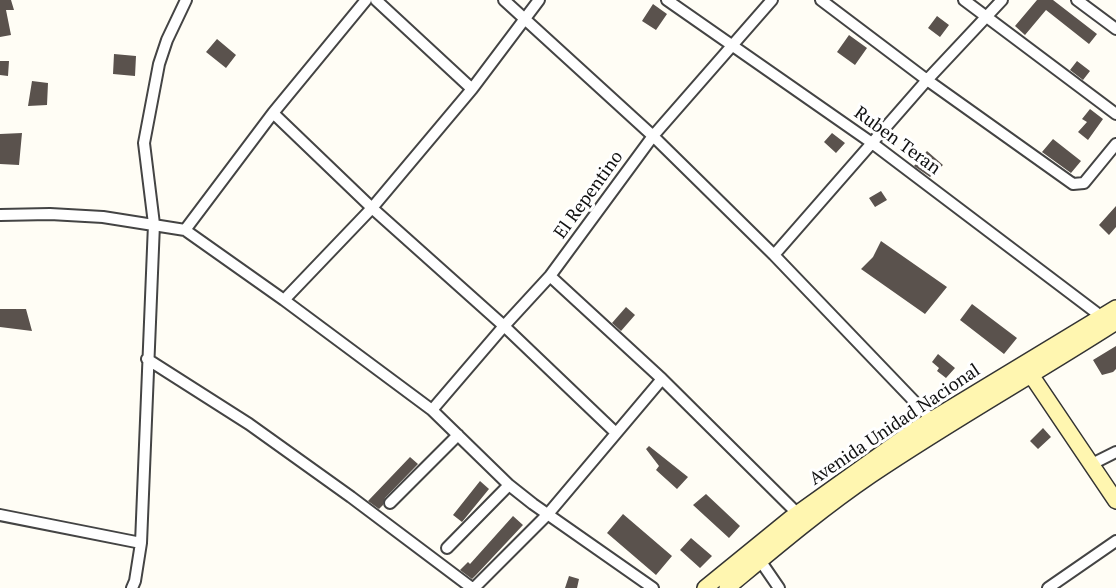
<!DOCTYPE html>
<html>
<head>
<meta charset="utf-8">
<style>
  body { margin:0 }
  canvas { display:block; background:#fffdf5 }
</style>
</head>
<body>
<canvas width="1116" height="588"></canvas>
<script>
const c = document.querySelector('canvas').getContext('2d');
c.lineJoin = 'round';
function fillPath(path, color) {
  c.fillStyle = color;
  c.fill(path, 'evenodd');
}
function strokePath(path, color, width, dash) {
  c.strokeStyle = color;
  c.lineWidth = width;
  c.lineCap = dash ? 'butt' : 'round';
  c.setLineDash(dash || []);
  c.stroke(path);
}
function write(font, color, halo, rows, align = 'center') {
  c.font = font + ' "PT Serif",serif';
  c.lineWidth = 6;
  c.setLineDash([]);
  c.textBaseline = 'middle';
  c.strokeStyle = halo;
  c.fillStyle = color;
  for (const [text, x, y, turn = 0] of rows) {
    c.save();
    c.translate(x, y);
    c.rotate((+turn || 0) * Math.PI / 180);
    c.textAlign = isNaN(turn) ? turn : align;
    if (halo) c.strokeText(text, 0, 0);
    c.fillText(text, 0, 0);
    c.restore();
  }
}
const building = new Path2D(`
  M 0,0 L 11,0 L 14,10 L 6,10 L 11,35 L 0,37 Z
  M 1037,0 L 1053,0 L 1097,34 L 1089,44 L 1046,10 L 1025,35 L 1015,26 Z
  M 653,4 L 667,14 L 656,30 L 642,21 Z
  M 937,16 L 949,25 L 940,37 L 928,28 Z
  M 849,35 L 867,48 L 855,65 L 837,52 Z
  M 217,39 L 236,55 L 226,68 L 206,52 Z
  M 114,54 L 136,56 L 135,76 L 113,74 Z
  M 0,61 L 9,61 L 8,76 L 0,75 Z
  M 1077,61 L 1090,71 L 1083,80 L 1070,70 Z
  M 32,81 L 48,83 L 47,105 L 28,106 Z
  M 1090,109 L 1103,119 L 1088,140 L 1078,132 L 1087,122 L 1082,119 Z
  M 22,133 L 19,165 L 0,164 L 0,134 Z
  M 832,133 L 845,143 L 836,153 L 824,142 Z
  M 1053,139 L 1081,161 L 1071,173 L 1042,152 Z
  M 927,151 L 943,165 L 930,177 L 914,166 Z
  M 881,191 L 887,200 L 875,207 L 869,198 Z
  M 1116,206 L 1116,227 L 1109,235 L 1099,225 Z
  M 881,241 L 947,287 L 925,314 L 861,269 L 873,257 Z
  M 972,304 L 1017,338 L 1004,354 L 960,320 Z
  M 626,307 L 635,315 L 621,331 L 612,323 Z
  M 0,309 L 26,309 L 32,331 L 0,327 Z
  M 1116,346 L 1116,369 L 1113,372 L 1102,375 L 1093,360 Z
  M 938,354 L 955,368 L 946,378 L 937,371 L 939,368 L 932,362 Z
  M 1043,428 L 1051,437 L 1038,449 L 1030,441 Z
  M 649,446 L 688,477 L 677,489 L 656,470 L 659,466 L 646,449 Z
  M 410,457 L 418,464 L 385,498 L 383,505 L 379,509 L 368,501 Z
  M 480,481 L 489,489 L 462,522 L 453,515 Z
  M 706,494 L 740,526 L 729,538 L 693,505 Z
  M 623,514 L 672,556 L 656,575 L 607,533 Z
  M 513,516 L 523,525 L 476,575 L 472,579 L 460,570 L 468,562 L 470,564 Z
  M 691,538 L 712,556 L 700,568 L 680,550 Z
  M 569,576 L 579,579 L 577,588 L 565,588 Z`);
const street = new Path2D(`
  M 376,0 L 472,89
  M 504,0 L 653,136 L 774,255 L 936,424
  M 667,0 L 872,143 L 1102,317
  M 821,0 L 927,80 L 1073,184 L 1084,183 L 1116,144
  M 964,0 L 1116,114
  M 1077,0 L 1116,29
  M 273,113 L 372,208 L 504,326 L 616,433
  M 0,215 L 50,214 L 103,217 L 185,230 L 284,300 L 432,410 L 509,485 L 533,504 L 653,588
  M 185,230 L 273,113 L 366,0
  M 774,255 L 927,80 L 1002,0
  M 550,276 L 662,379 L 797,513
  M 284,300 L 372,208 L 472,89 L 539,0
  M 147,359 L 249,424 L 351,497 L 472,588
  M 432,410 L 504,326 L 550,276 L 653,136 L 772,0
  M 1092,464 L 1116,452
  M 390,503 L 458,435
  M 0,515 L 141,543
  M 447,548 L 509,485
  M 757,556 L 779,588
  M 132,588 L 135,581 L 141,543 L 154,224 L 144,143 L 159,64 L 167,40 L 186,0
  M 474,588 L 548,514 L 662,379
  M 1048,588 L 1116,541`);
const secondary = new Path2D(`
  M 1027,369 L 1116,501
  M 705,588 L 791,518 L 913,431 L 1116,308
  M 727,588 C 774,549 821,509 871,475 C 951,421 1035,374 1116,322`);
const streetNames = [
  ["Ruben Teran",897,141,36],
  ["El Repentino",589,195,-54],
  ["Avenida Unidad Nacional",895,425,-34]
];
fillPath(building, '#5a524d');
strokePath(street, '#444', 14);
strokePath(secondary, '#333', 18);
strokePath(street, '#fff', 10);
strokePath(secondary, '#fff6b0', 15);
write('18px', '#111', '#fff', streetNames);
</script>
</body>
</html>
